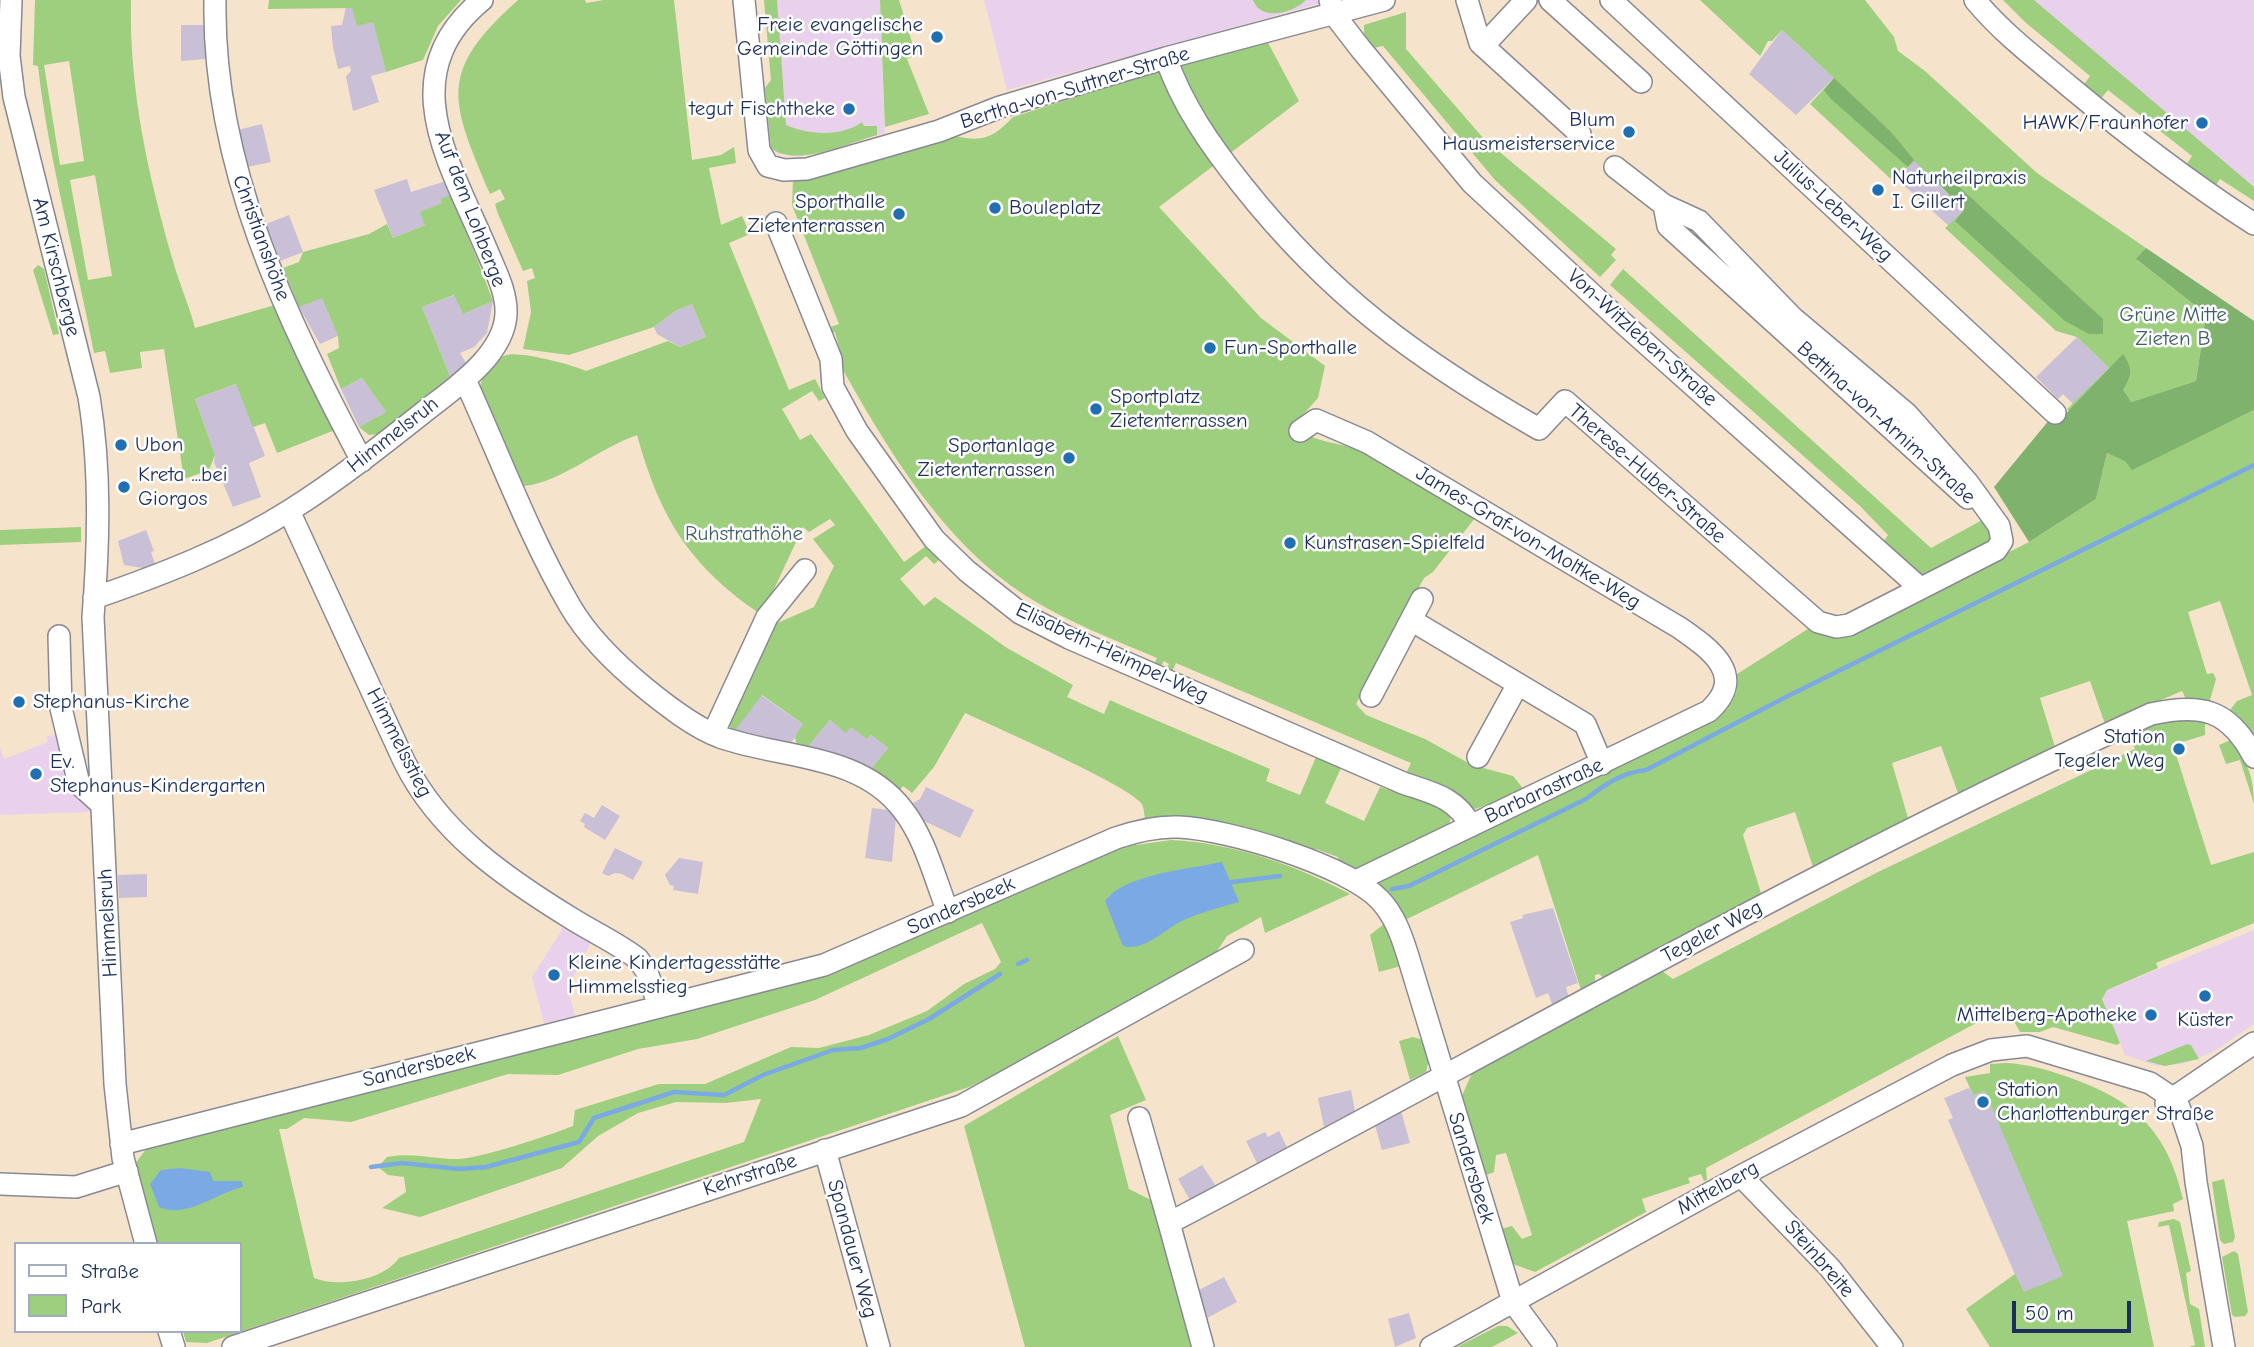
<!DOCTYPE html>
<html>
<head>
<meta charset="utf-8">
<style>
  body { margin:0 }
  #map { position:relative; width:2254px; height:1347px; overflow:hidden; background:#f6e3cb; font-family:"Comic Neue",sans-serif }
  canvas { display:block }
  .legend { position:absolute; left:14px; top:1242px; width:228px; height:91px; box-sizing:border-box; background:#fff; border:2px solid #a4acbf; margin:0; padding:9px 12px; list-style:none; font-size:21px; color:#1b2f5e }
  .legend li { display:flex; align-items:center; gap:14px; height:35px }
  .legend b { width:35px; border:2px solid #a4acbf }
  .scale { position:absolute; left:2012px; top:1301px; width:119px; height:32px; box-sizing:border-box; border:4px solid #1b2f5e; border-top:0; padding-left:9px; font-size:21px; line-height:24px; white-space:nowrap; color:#1b2f5e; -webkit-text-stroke:5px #fff; paint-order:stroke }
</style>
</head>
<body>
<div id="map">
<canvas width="2254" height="1347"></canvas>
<ul class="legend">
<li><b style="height:9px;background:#fff"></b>Straße</li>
<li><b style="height:19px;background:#9ecf7e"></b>Park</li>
</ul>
<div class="scale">50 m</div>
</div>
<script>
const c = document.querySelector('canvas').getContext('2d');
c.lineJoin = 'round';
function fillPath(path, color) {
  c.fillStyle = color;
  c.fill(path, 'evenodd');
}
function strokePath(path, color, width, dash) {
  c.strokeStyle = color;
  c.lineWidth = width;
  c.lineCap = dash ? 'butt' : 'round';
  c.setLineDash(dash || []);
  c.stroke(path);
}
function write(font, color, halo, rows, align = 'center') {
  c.font = font + ' "Comic Neue",sans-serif';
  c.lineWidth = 5;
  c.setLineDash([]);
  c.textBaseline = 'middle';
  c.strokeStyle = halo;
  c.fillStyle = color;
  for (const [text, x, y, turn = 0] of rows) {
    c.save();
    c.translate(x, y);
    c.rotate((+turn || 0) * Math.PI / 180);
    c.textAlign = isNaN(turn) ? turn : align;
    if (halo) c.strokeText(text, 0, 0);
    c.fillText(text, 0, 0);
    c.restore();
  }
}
const built = new Path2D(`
  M 764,0 L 880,0 L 885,133 L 798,157 L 778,154 L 771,148 L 765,88 L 771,80 Z
  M 984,0 L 1332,0 L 1007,90 Z
  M 2003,0 L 2254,0 L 2254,201 L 2220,178 L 2108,90 L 2025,22 Z
  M 62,732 L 92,812 L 0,815 L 0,749 L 4,759 L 48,742 L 46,737 Z
  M 565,925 L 592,940 L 568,988 L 575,1016 L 544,1023 L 532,977 Z
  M 2254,930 L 2254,1024 L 2213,1052 L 2182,1064 L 2157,1066 L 2125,1055 L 2102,999 L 2107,990 Z`);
const industrial = new Path2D(`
  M 346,7 L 352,8 L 373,22 L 386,72 L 371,76 L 379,102 L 353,111 L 346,76 L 351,71 L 350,66 L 338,69 L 333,47 L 331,26 L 342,25 Z
  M 181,25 L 204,25 L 206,59 L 181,61 Z
  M 1782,30 L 1834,78 L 1796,115 L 1749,74 Z
  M 262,124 L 271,162 L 247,167 L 238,130 Z
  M 1914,160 L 1965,211 L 1950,227 L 1897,179 Z
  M 407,179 L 411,192 L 446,181 L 452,194 L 425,225 L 393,238 L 374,190 Z
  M 289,215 L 303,252 L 280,261 L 266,224 Z
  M 455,295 L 463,314 L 493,301 L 487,333 L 474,347 L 460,353 L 466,363 L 450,376 L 422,307 Z
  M 322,297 L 338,336 L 320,344 L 299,307 Z
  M 692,304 L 706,337 L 680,347 L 657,334 L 654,327 L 675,311 Z
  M 2077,337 L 2109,368 L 2073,404 L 2063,394 L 2058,399 L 2036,377 Z
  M 362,378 L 386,412 L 359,427 L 341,389 Z
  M 237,384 L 265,456 L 249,463 L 261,497 L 233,507 L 214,462 L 215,455 L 195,399 Z
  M 146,530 L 154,551 L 151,552 L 155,564 L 143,568 L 124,565 L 118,541 Z
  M 761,695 L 804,725 L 788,747 L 734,732 Z
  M 830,720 L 846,732 L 851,726 L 867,739 L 871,735 L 888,748 L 871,769 L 850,759 L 806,749 Z
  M 926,787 L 974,810 L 960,838 L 924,821 L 916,823 L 910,805 L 920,799 Z
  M 602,805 L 620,816 L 605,840 L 584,827 L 585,824 L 580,821 L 585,813 L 594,818 Z
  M 872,808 L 888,810 L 896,817 L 892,862 L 865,858 Z
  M 615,848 L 643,862 L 633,880 L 622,874 L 615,873 L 608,876 L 602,873 Z
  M 679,858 L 703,862 L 698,894 L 673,890 L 674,886 L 670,885 L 665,875 Z
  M 147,874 L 147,897 L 119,898 L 118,875 Z
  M 1553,908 L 1578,983 L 1566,987 L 1569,998 L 1552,1004 L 1548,993 L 1536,998 L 1510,922 L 1523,918 L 1522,915 Z
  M 1969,1088 L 1973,1095 L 1985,1090 L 2064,1276 L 2023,1293 L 1948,1120 L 1953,1118 L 1944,1098 Z
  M 1351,1090 L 1355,1111 L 1324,1127 L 1318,1098 Z
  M 1401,1111 L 1410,1143 L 1382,1150 L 1375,1125 Z
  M 1279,1131 L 1287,1147 L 1257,1163 L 1246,1141 L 1265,1132 L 1268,1137 Z
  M 1202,1165 L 1216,1186 L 1190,1200 L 1178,1179 Z
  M 1224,1277 L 1237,1302 L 1207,1318 L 1199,1290 Z
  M 1409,1313 L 1416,1338 L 1395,1347 L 1388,1319 Z`);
const green = new Path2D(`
  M 35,0 L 131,0 C 129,90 148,175 173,261 C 179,283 189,305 195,328 L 275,305 L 304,372 L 335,430 L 277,453 L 265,423 L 253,427 L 236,384 L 195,399 L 215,455 L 209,470 L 184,479 L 164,349 L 140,352 L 142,368 L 110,373 L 105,351 L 94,353 C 76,257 49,163 38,66 L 33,65 ZM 69,61 L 84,161 L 60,165 L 44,65 ZM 95,175 L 112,276 L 88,280 L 70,180 Z
  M 269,0 L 461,0 L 438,26 L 423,60 L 386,72 L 373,22 L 357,26 L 352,8 L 268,9 Z
  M 518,0 L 585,0 L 586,3 L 604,0 L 674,0 L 692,160 L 721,155 L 734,147 L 736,163 L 709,168 L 721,225 L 742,216 L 750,234 L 729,243 L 789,390 L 815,379 L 825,398 L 819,401 L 812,391 L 782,409 L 800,440 L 811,434 L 904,562 L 926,546 L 939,560 L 934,564 L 926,556 L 900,579 L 924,606 L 935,597 L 1007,648 L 1073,685 L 1067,697 L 1104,714 L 1110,700 L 1123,706 L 1270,769 L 1266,781 L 1300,795 L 1316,757 L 1341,768 L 1325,803 L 1364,821 L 1380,787 L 1445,809 L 1452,814 L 1449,824 L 1356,870 L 1338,861 L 1338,857 L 1316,849 L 1314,852 L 1170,817 L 1145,819 C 1144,814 1144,808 1142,804 C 1130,786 993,726 965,713 L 934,767 L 912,793 L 903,786 L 899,791 L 871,769 L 888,748 L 871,735 L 867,739 L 851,727 L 846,733 L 830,720 L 806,749 L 797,747 L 795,737 L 803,724 L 762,695 L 734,732 L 728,724 L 775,624 L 814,607 L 834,566 L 813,539 L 835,525 L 830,519 L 809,532 L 803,527 L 762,615 C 690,567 660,518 637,435 C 599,448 562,482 524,486 L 480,387 C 482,375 495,358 507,355 C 519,351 574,365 586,371 L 668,341 L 680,347 L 706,337 L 692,304 L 675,311 L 654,327 L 569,355 L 523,349 L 531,312 L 527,281 L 535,278 L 532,268 L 523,271 L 498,214 L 495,204 L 505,199 L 500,189 L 490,194 C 451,101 436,73 518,0 Z
  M 764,0 L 777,0 L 786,125 C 808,135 842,137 862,122 L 864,126 L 877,126 L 877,135 C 849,143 795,168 771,148 L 765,88 L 771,80 Z
  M 880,0 L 899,0 L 916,55 L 907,59 L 929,114 L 885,127 Z
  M 1253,0 L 1306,0 C 1293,13 1261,22 1253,0 Z
  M 1700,0 L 1865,0 L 1894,37 L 1898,51 L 1925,71 L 2037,173 L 2146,248 L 2137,260 L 2206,314 L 2196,381 L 2131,402 L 2132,469 L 2254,410 L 2254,738 L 2244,722 L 2230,710 L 2237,701 L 2252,695 L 2220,601 L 2188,612 L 2207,674 L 2213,673 L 2216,679 L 2210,700 L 2186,699 L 2182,691 L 2105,724 L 2090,681 L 2040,698 L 2055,747 L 1958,793 L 1941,746 L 1892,763 L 1908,818 L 1813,867 L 1795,812 L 1747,828 L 1743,835 L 1761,893 L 1604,978 L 1599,974 L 1595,975 L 1595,982 L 1581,990 L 1538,855 L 1405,920 L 1377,885 L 1382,876 L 1514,811 L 1539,806 L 1717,716 L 1734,676 L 1811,627 L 1942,586 L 2029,542 L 2096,499 L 2107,453 L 2122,459 L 2067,409 L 2109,368 L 2077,337 L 2056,331 L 1945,228 L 1964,211 L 1948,196 L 1950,194 L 1914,161 L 1893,181 L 1810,104 L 1834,78 L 1782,30 L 1772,41 L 1768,41 L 1760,56 Z
  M 2003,0 L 2034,0 L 2254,187 L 2254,201 L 2220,179 L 2214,188 L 2184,168 L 2192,156 L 2108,90 L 2099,101 L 2082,87 L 2090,76 L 2025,22 Z
  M 1406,12 L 1406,49 L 1484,139 L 1616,249 L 1611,255 L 1616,260 L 1600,277 L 1495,180 L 1383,46 L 1369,49 L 1364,37 L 1364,25 Z
  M 1265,37 L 1299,101 L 1159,207 L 1261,318 L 1325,366 L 1318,398 L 1294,425 C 1314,444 1339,442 1364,451 C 1396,464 1443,499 1475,518 L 1433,572 L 1424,578 L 1356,704 L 1366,715 L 1425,739 L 1472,765 L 1513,776 L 1526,792 L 1475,809 L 1445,791 L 1405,776 L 1411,763 L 1399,758 L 1176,663 L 1170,676 L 1164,674 L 1169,664 L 1164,661 L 1158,671 L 1152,669 L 1157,658 C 1113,639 1067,622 1026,596 C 941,541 886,447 838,361 L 842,359 L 835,332 L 828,335 L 825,329 L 839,324 L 792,205 L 793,180 L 956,136 C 984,143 995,136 1013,117 Z
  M 452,194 L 493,301 L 463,314 L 454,295 L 422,307 L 450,376 L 380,434 L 369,435 L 359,427 L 386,412 L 362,378 L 341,389 L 327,354 L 339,348 L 338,336 L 322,298 L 299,307 L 283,268 L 299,262 L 303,252 L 369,234 L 387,224 L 393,238 L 425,225 L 420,212 L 442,203 L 441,199 Z
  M 38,265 L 44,269 L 59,334 L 53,335 L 33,270 Z
  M 1623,269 L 1931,548 L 1984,519 L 1992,527 L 1992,543 L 1925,577 L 1883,542 L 1888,535 L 1860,506 L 1610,285 Z
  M 81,527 L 81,542 L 0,545 L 0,530 Z
  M 2171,719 L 2205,721 L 2205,735 L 2173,745 L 2211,865 L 2254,852 L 2254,923 L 2156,963 L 2158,968 L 2107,990 L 2102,999 L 2120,1043 L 2117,1045 L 2053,1027 L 2040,1032 L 2020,1032 L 2006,1007 L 1706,1168 L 1707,1180 L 1704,1181 L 1701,1174 L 1688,1178 L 1690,1183 L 1642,1199 L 1646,1212 L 1535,1272 L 1513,1264 L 1501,1229 L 1512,1226 L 1522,1239 L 1532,1235 L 1506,1153 L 1496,1155 L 1494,1172 L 1484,1176 L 1461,1098 L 1472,1073 L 1662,971 L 1673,979 L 1876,873 L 2135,749 L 2128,731 Z
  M 2231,740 C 2247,760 2254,777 2254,804 L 2240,760 L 2226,764 L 2219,745 Z
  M 1171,840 C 1233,843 1296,865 1350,894 L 1265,933 L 1261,917 L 1227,936 L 1211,960 L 1063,1042 L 969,1087 L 207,1343 L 186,1342 L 183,1331 L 240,1331 L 240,1244 L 156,1244 L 135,1164 L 149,1145 L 665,1014 L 1134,841 L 1136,845 ZM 982,923 L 1001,962 L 995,969 L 964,984 L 927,1011 L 869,1035 L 819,1048 L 791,1047 L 705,1084 L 659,1084 L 575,1110 L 573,1126 C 550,1135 479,1159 457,1159 C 433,1159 411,1152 387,1157 L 378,1167 L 388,1175 L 404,1177 L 406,1192 L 382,1208 L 420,1217 L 562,1168 L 598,1136 L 638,1113 L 676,1102 L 726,1103 L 761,1099 L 744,1142 L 399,1258 C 384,1280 338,1288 314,1278 L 279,1129 L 287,1129 L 304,1118 L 351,1122 L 508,1074 L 558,1075 L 638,1049 L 697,1039 L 815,1000 Z
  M 1384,924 L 1395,944 L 1401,966 L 1379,972 L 1370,935 Z
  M 1118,1036 L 1146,1100 L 1110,1115 L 1129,1189 L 1151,1200 L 1191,1347 L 1025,1347 L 964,1126 Z
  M 1413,1037 L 1423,1040 L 1429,1059 L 1426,1072 L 1410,1080 L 1399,1041 Z
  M 2187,1044 L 2191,1045 L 2199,1059 L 2165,1066 L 2146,1061 Z
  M 2006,1063 C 2028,1064 2048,1070 2068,1077 C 2134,1100 2167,1130 2183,1199 L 2173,1204 L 2174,1211 L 2127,1221 L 2154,1347 L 1990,1347 L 1966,1309 L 2015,1274 L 2024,1292 L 2063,1276 L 1985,1091 L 1973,1095 L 1965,1077 L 1990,1073 L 1990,1064 Z
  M 2224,1179 L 2235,1237 L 2233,1242 L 2224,1244 L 2220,1240 L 2212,1182 Z
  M 2174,1219 L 2180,1222 L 2191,1271 L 2186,1273 L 2190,1304 L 2199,1309 L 2205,1347 L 2189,1347 L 2195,1345 L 2169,1225 L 2158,1227 L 2159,1222 Z
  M 2234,1251 L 2238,1254 L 2248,1312 L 2245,1316 L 2235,1317 L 2232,1315 L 2222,1257 Z
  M 1498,1326 L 1507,1326 L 1518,1333 L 1492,1347 L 1457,1347 Z`);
const forest = new Path2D(`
  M 1834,78 L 1891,132 L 1914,160 L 1908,167 L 1831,99 L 1824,90 Z
  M 1943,172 L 2103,319 L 2103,334 L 2089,334 L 2065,321 L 1955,221 L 1964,210 L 1929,174 Z
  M 2146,248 L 2254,321 L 2254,410 L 2132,470 L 2125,461 L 2107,453 L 2096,499 L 2029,542 L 1994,487 L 2050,419 L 2056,424 L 2123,354 C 2133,369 2132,375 2123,390 L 2131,402 L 2196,381 L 2206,314 L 2136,259 Z`);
const water = new Path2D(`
  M 1222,862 L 1239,902 C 1221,907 1203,912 1186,919 C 1166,927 1146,952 1123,946 L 1105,901 C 1124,874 1190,869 1222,862 Z
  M 180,1168 L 210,1172 L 213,1181 L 242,1181 L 243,1187 C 215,1193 188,1219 159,1207 L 150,1184 L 161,1170 Z`);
const stream = new Path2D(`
  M 1225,883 L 1280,876
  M 1392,889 L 1409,886 L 1586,799 C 1604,785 1623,772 1646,770 L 1788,696 L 2254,465
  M 1018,964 L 1027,960
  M 371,1167 L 402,1163 L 459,1169 L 486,1167 L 579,1142 L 594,1118 L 674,1092 L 724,1095 L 763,1075 L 833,1050 L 861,1048 L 888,1039 L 929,1019 L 1000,974`);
const minor = new Path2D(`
  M 11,0 L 9,56 L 14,97 L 89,397 C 101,469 99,544 93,617 L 115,1084 L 123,1158 L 146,1244
  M 215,0 C 212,165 286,318 362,461
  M 744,0 L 759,150 L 768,166 L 784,170 L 807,169 L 939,131 L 1000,107 L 1166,58 L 1384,0
  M 1330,0 L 1333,13 L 1360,48 L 1472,183 L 1623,323 L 1920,588
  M 1467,0 L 1480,43 L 1580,134
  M 1550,0 L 1641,82
  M 1611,0 L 2055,413
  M 1975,0 C 2002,33 2037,59 2070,87 C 2129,136 2189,182 2254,224
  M 1483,46 L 1526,0
  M 1166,58 C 1182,105 1211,146 1242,185 C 1330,296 1417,359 1539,429 L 1565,401 L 1818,622 L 1836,627 L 1849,625 L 1996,550 L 2002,541 L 1999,526 L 1968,483 L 1907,414 L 1793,318 L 1699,221 L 1664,205 L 1615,167
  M 1664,205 L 1668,226 L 1968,498
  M 776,223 L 831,359 L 833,387 L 857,431 L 934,539 L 967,571 L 1020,613 L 1069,638 L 1403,783 C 1432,793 1456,797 1471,826
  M 465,380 C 499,454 529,536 570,606 C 588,637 617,665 645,688 C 667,706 694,727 720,737 C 782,759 860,753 903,810 C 925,838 935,879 948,912
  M 1300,431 L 1316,420 L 1367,442 L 1680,628 C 1710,649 1748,675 1709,711 L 1356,881
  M 289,511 L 404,761 C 439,833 507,879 574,920 C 595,933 619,944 638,959 L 647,972 L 659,1006
  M 94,598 C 161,575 231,548 292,509 C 338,480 381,446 424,412 C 453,389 504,356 506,314 C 507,293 496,272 488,253 C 452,166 390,76 482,0
  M 1411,620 L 1585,724 L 1602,764
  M 59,636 L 61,708 L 79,784 L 101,804
  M 1371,696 L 1422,599
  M 713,734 L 767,617 L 805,570
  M 1478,757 L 1518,684
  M 2166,1103 L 2254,1043
  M 1139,1118 L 1169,1223
  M 121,1144 L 824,965 L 1116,838 C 1136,831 1157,826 1179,827 C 1227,829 1347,865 1380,900 C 1394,915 1401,934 1407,953 L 1513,1302 L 1546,1347
  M 825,1150 L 879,1347
  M 1741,1176 L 1830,1268 L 1892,1347
  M 0,1184 L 76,1187 L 127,1171
  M 169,1331 L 174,1347
  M 233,1347 L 961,1106 L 1243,950
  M 1203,1347 L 1169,1223 C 1495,1052 1815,867 2151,714 C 2201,703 2229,709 2254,757
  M 1431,1347 L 1741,1176 L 1952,1065 L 1991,1050 L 2027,1046 L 2150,1083 L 2174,1099 L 2179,1107 L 2192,1146 L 2196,1182 L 2224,1347`);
const markers = [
  [937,37,7,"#1f6fb2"],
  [849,109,7,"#1f6fb2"],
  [2202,123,7,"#1f6fb2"],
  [1629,132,7,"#1f6fb2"],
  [1878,190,7,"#1f6fb2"],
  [995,208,7,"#1f6fb2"],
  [899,214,7,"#1f6fb2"],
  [1210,348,7,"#1f6fb2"],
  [1096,409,7,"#1f6fb2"],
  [121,445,7,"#1f6fb2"],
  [1069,458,7,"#1f6fb2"],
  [124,487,7,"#1f6fb2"],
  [1290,543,7,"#1f6fb2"],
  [19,702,7,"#1f6fb2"],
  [2179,749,7,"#1f6fb2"],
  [36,774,7,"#1f6fb2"],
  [554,975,7,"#1f6fb2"],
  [2205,996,7,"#1f6fb2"],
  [2151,1015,7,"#1f6fb2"],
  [1983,1102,7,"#1f6fb2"]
];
const poiNames = [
  ["Freie evangelische",923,25,"right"],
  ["Gemeinde Göttingen",923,49,"right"],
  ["tegut Fischtheke",835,109,"right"],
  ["Blum",1615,120,"right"],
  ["Hausmeisterservice",1615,144,"right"],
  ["HAWK/Fraunhofer",2188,123,"right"],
  ["Naturheilpraxis",1892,178],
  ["I. Gillert",1892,202],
  ["Sporthalle",885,202,"right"],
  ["Zietenterrassen",885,226,"right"],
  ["Bouleplatz",1009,208],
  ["Fun-Sporthalle",1224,348],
  ["Sportplatz",1110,397],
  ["Zietenterrassen",1110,421],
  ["Ubon",135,445],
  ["Sportanlage",1055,446,"right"],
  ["Zietenterrassen",1055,470,"right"],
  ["Kreta ...bei",138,475],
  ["Giorgos",138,499],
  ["Kunstrasen-Spielfeld",1304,543],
  ["Stephanus-Kirche",33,702],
  ["Station",2165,737,"right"],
  ["Tegeler Weg",2165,761,"right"],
  ["Ev.",50,762],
  ["Stephanus-Kindergarten",50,786],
  ["Kleine Kindertagesstätte",568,963],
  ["Himmelsstieg",568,987],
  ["Mittelberg-Apotheke",2137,1015,"right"],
  ["Küster",2205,1020,"center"],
  ["Station",1997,1090],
  ["Charlottenburger Straße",1997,1114]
];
const streetNames = [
  ["Bertha-von-Suttner-Straße",1075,88,-17],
  ["Julius-Leber-Weg",1833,206,43],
  ["Auf dem Lohberge",470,209,69],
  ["Christianshöhe",261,238,70],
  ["Am Kirschberge",56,267,76],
  ["Von-Witzleben-Straße",1642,338,42],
  ["Bettina-von-Arnim-Straße",1886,423,42],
  ["Himmelsruh",393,435,-38],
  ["Therese-Huber-Straße",1647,474,41],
  ["James-Graf-von-Moltke-Weg",1528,538,31],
  ["Elisabeth-Heimpel-Weg",1112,653,25],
  ["Himmelsstieg",399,743,63],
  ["Barbarastraße",1544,791,-25],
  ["Sandersbeek",961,906,-24],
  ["Himmelsruh",108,923,-93],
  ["Tegeler Weg",1712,932,-28],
  ["Sandersbeek",419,1067,-14],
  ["Sandersbeek",1471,1168,73],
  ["Kehrstraße",750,1175,-18],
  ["Mittelberg",1718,1188,-29],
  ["Spandauer Weg",852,1249,75],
  ["Steinbreite",1819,1259,49]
];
const parkNames = [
  ["Grüne Mitte",2173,315],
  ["Zieten B",2173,339],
  ["Ruhstrathöhe",744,534]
];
fillPath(built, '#e9d1ed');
fillPath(industrial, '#c9bfd7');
fillPath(green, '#9ecf7e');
fillPath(forest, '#7eb26d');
fillPath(water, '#7aa9e4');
strokePath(stream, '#7aa9e4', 4.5);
strokePath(minor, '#888994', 24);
strokePath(minor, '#fff', 21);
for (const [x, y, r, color] of markers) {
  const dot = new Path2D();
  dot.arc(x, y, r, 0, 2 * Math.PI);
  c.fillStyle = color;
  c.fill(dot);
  strokePath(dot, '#fff', 2.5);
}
write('21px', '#1b2f5e', '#fff', poiNames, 'left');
write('21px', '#1b2f5e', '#fff', streetNames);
write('21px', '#425f68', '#fff', parkNames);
</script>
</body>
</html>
